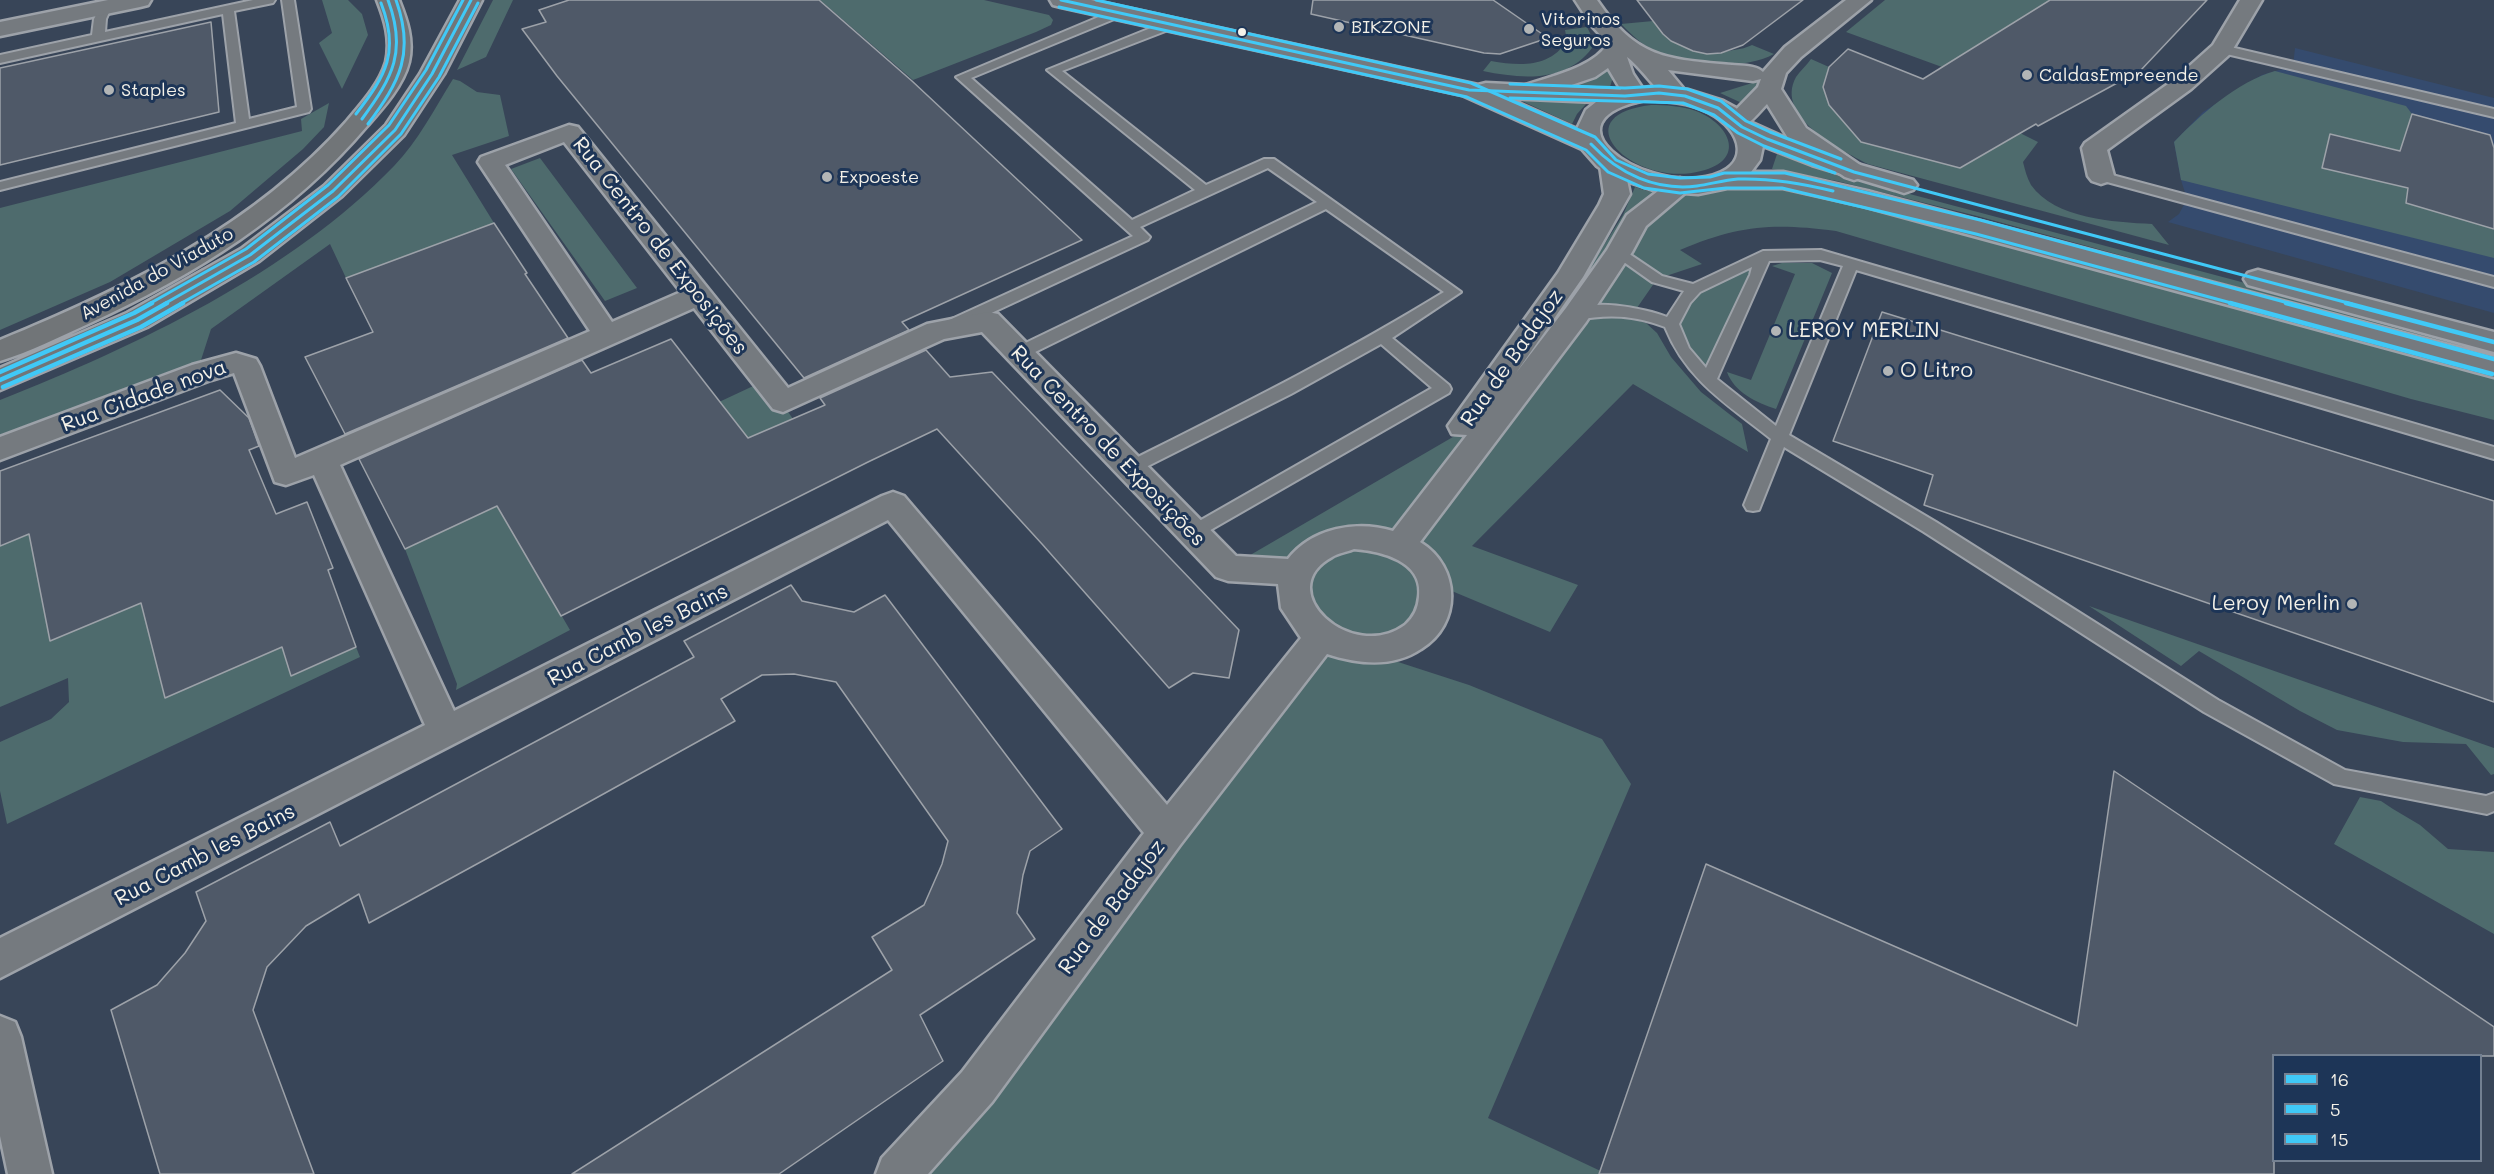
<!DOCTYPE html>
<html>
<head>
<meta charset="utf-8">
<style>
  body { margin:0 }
  #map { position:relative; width:2494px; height:1174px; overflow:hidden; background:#384558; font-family:Mali,sans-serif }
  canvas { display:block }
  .legend { position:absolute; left:2272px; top:1054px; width:210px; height:108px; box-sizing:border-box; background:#1d3557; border:2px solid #738091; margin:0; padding:8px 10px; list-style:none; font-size:18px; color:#f4f1e8 }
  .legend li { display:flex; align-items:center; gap:12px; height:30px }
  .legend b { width:30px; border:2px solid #738091 }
</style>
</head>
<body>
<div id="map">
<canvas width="2494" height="1174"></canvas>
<ul class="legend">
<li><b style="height:8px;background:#40c9f7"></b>16</li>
<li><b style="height:8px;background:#40c9f7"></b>5</li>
<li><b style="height:8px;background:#40c9f7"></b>15</li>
</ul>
</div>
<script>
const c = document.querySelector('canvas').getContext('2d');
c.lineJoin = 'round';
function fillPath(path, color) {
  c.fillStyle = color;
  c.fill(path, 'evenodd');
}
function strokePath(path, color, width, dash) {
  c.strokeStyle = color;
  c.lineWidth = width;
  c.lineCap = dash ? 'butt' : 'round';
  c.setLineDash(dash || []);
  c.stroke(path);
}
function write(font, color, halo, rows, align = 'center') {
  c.font = font + ' Mali,sans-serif';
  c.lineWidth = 6;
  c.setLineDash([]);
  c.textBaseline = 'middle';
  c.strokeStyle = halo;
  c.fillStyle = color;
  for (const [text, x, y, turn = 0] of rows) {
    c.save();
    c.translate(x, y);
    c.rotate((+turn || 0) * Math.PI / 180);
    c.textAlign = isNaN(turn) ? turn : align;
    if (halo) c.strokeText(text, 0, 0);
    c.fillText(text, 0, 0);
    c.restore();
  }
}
const built = new Path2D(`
  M 2295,48 L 2494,98 L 2494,313 L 2168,222 L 2179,214 L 2187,199 L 2181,180 L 2174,142 L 2203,112 L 2262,75 L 2293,66 Z`);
const green = new Path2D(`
  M 322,0 L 348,0 L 362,14 L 368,35 L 342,89 L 319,43 L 332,33 Z
  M 493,0 L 513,0 L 486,57 L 457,70 Z
  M 820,0 L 984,0 L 1049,15 L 1053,20 L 1051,25 L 1036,32 L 913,80 Z
  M 1885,0 L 2050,0 L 1942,67 L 1846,32 Z
  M 1653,21 C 1672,47 1697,57 1729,51 C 1738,49 1744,49 1752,45 L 1774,54 C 1740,72 1678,67 1646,46 C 1637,40 1629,32 1621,24 Z
  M 1587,27 L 1592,37 L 1592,48 C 1566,83 1522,79 1483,71 L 1491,61 C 1520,66 1549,68 1567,41 L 1565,30 Z
  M 1811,59 L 1829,67 L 1862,142 L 1960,168 L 2020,133 L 2038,142 L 2023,162 C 2025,170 2027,178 2031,185 C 2055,219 2114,222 2152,224 L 2169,245 L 1868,164 C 1841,150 1774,117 1796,77 C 1800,71 1807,65 1811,59 Z
  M 1610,62 L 1613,77 L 1610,87 L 1567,86 L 1594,77 Z
  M 2275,71 L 2406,106 L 2412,114 L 2401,151 L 2331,134 L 2322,168 L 2408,188 L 2494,229 L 2494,258 L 2181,180 L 2174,142 C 2201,114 2237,82 2275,71 Z
  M 453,79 L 460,81 L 477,92 L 500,95 L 509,136 L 452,155 L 494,223 L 346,278 L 330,244 L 211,329 L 201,360 L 0,435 L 0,400 C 135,347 292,272 394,166 C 418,141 435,108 453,79 Z
  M 1765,79 L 1744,104 L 1720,93 Z
  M 1511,96 L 1587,103 L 1577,114 L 1572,124 Z
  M 329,103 L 324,127 L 303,149 L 230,211 L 110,282 L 0,330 L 0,208 L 302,131 L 301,119 Z
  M 1651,105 C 1666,105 1682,106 1696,111 C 1730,124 1747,160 1701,171 C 1635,189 1559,116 1651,105 Z
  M 1777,154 L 1842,176 L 2494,349 L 2494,357 L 1977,216 L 1837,181 L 1772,169 Z
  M 540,158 L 637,288 L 605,301 L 511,169 Z
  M 1783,180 L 2494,368 L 2494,420 L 2411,399 L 1836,231 C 1773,223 1739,225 1680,250 L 1702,264 L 1657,279 L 1630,318 L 1646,323 L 1657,333 L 1671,357 L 1701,392 L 1742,424 L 1748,452 L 1633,384 L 1472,546 L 1578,585 L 1550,632 L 1435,584 L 1381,539 L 1302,564 L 1228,568 L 1458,434 L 1569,277 L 1581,281 L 1623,215 L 1635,187 L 1658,194 L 1618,252 L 1680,186 Z
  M 1763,256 L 1708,381 L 1671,324 L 1684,300 Z
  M 1782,263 L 1812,263 L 1832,273 L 1776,409 C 1757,403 1734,392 1727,372 L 1751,380 L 1795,274 L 1772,266 Z
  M 766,380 L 793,419 L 521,546 L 570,630 L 456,690 L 457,684 L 405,549 Z
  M 142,485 L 165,698 L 282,647 L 292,676 L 356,647 L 360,657 L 7,824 L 0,791 L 0,742 L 51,719 L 69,702 L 68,678 L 0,707 L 0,546 L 25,536 L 24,531 Z
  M 1331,549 L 1396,550 L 1427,585 L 1416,625 L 1368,644 L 1305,609 L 1304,574 Z
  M 2089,606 L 2494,748 L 2494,774 L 2491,775 L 2466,744 L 2403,742 L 2337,730 L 2300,711 L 2199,651 L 2181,666 Z
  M 1321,637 L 1469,685 L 1602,739 L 1631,784 L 1488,1118 L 1607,1174 L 898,1174 Z
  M 2360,797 L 2381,801 L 2393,809 L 2420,825 L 2448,849 L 2494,852 L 2494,934 L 2334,844 Z`);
const building = new Path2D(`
  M 569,0 L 819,0 L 912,81 L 1082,240 L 902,322 L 909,330 L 804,378 L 557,76 L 522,29 L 546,22 L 539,10 Z
  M 1313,0 L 1493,0 L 1548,38 L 1500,54 L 1484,53 L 1311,14 Z
  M 1637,0 L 1803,0 L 1743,45 L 1721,53 L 1707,54 L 1693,51 L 1671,41 L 1663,34 Z
  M 2050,0 L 2207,0 L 2141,70 L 2038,126 L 2036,124 L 1960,168 L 1861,142 L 1829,105 L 1823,87 L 1829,67 L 1848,49 L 1923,79 Z
  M 211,22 L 219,112 L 0,165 L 0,68 Z
  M 2412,114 L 2490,135 L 2494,148 L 2494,229 L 2406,203 L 2408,188 L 2322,168 L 2330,134 L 2400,151 Z
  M 494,223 L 527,273 L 525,274 L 568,338 L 345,434 L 305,357 L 373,332 L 346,278 Z
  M 1882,312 L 2494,501 L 2494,702 L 1924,505 L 1933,475 L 1833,441 Z
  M 671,339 L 748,438 L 825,405 L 820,398 L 926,350 L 950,377 L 992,372 L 1239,630 L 1229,678 L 1193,673 L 1169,688 L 1042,544 L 937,429 L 868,462 L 561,616 L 497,506 L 405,549 L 359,459 L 582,360 L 591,373 Z
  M 220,390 L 249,418 L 259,446 L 249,450 L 276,514 L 307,502 L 333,568 L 328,570 L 356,647 L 291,676 L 282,647 L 165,698 L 141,603 L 50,641 L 29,534 L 0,546 L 0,471 Z
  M 791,585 L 802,601 L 854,612 L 885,595 L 1062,829 L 1030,851 L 1023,875 L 1017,913 L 1035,939 L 920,1015 L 943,1061 L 779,1174 L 572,1174 L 892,970 L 872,937 L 924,905 L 942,864 L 948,841 L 836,682 L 794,674 L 762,675 L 721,699 L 735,721 L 497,853 L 369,923 L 359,894 L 306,926 L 267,967 L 253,1010 L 314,1174 L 160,1174 L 111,1010 L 157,985 L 185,953 L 206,921 L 196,892 L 330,822 L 340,846 L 694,657 L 684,641 Z
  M 2114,771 L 2494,1027 L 2494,1056 L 2274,1056 L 2274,1174 L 1599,1174 L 1706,864 L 2077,1026 Z`);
const service = new Path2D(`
  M 253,0 L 275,0 L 273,3 L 234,11 L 249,119 L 297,107 L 282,0 L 294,0 L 311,109 L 309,112 L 0,190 L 0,182 L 236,123 L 223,14 L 0,63 L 0,55 L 92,35 L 94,19 L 101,5 L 105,4 L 111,8 L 106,19 L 105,32 Z
  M 1120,8 L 1124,9 L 1124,15 L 971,78 L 1132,220 L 1195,190 L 1047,70 L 1168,21 L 1176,21 L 1176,27 L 1062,71 L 1206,185 L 1264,159 L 1274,159 L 1461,292 L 1392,338 L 1449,385 L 1451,389 L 1449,393 L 1193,540 L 1187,538 L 1184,533 L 1187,528 L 1432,388 L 1381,344 L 1291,394 L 1136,472 L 1130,474 L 1124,472 L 1122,468 L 1124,464 C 1233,409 1340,356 1444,292 L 1326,209 L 1025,357 L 1013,357 L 1011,353 L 1013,349 L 1317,202 L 1268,168 L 1140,227 L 1150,237 L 1148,240 L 955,330 L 945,330 L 942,326 L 945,322 L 1133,236 L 956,77 Z
  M 2222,45 L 2494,109 L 2494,117 L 2218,52 L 2216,49 L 2218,46 Z
  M 2101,172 L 2494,277 L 2494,287 L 2096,179 L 2094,176 Z
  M 1619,247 L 1662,276 L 1693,284 L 1763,251 L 1821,250 L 2494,447 L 2494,459 L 1856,270 L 1789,435 L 1936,522 L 2218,700 L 2345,770 L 2486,796 L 2494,793 L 2494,811 L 2487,814 L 2334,784 L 2204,712 L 1924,532 L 1784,447 L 1759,510 L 1753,511 L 1747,510 L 1744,505 L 1771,439 C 1727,404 1687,381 1665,327 C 1634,315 1609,314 1576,320 L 1568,315 C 1584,295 1647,309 1667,317 L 1684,291 L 1652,282 L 1614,255 L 1612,252 L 1614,249 ZM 1820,260 L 1843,266 L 1776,426 L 1717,379 L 1769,261 ZM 1752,267 L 1750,275 L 1706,368 L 1689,348 L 1679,324 L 1690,303 L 1700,292 Z`);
const minor = new Path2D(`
  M 108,0 L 151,0 L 148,5 L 140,7 L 0,36 L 0,22 Z
  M 1575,0 L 1597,0 C 1637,59 1666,59 1732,65 C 1742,66 1756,65 1763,72 L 1785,47 L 1846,0 L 1871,0 L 1801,57 L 1786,73 L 1781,89 L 1806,128 L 1863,167 L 1867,172 L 1863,177 L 1854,180 L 1845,177 L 1788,138 L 1767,104 C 1755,116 1747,131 1728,126 L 1725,121 L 1758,87 L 1761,79 L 1753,81 L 1668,70 L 1688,94 L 1684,99 C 1679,100 1675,102 1670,99 C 1658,94 1641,67 1627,57 L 1633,74 L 1647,95 L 1643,100 L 1635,102 L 1627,100 L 1608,68 L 1595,77 L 1539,96 L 1531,98 L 1523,96 L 1519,91 L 1523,86 C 1548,77 1594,68 1608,43 L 1592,26 Z
  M 2240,0 L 2262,0 L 2230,54 L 2191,89 L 2107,150 L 2114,176 L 2110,181 L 2101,184 L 2092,181 L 2088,176 L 2082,148 L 2085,143 L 2175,79 L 2213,45 Z
  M 569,125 L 578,127 L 788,388 L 927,324 L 988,312 L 998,314 L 1236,556 L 1288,559 C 1312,528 1357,520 1393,531 L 1467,435 L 1452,434 L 1448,426 L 1558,273 L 1599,205 L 1604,194 L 1600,166 L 1603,161 L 1612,159 L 1621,161 L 1624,166 L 1630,194 L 1583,277 L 1516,373 L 1566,308 L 1607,250 L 1627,215 L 1671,181 L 1680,178 L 1689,181 L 1693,186 L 1646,226 L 1632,252 L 1586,322 L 1420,542 C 1461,567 1462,624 1421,649 C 1393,668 1358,664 1327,654 L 1180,845 L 992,1102 L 928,1174 L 876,1174 L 882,1158 L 962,1072 L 1144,833 L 888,520 L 0,978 L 0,938 L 425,725 L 314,475 L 286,485 L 275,482 L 234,373 L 211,380 L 0,460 L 0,437 L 192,365 L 236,353 L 256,359 L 260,366 L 295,458 L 590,331 L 478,162 L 481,157 ZM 564,142 L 681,292 L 612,322 L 505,165 ZM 694,308 L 773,409 L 783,412 L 944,339 L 982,332 L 1216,577 L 1228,581 L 1278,584 L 1281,608 L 1301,638 L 1167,805 L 904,496 L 893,492 L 882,496 L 454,711 L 340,465 ZM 1354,549 C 1381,551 1424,561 1419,597 C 1418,609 1414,617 1405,625 C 1351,664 1271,590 1332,557 C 1338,553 1347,552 1354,549 Z
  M 0,1016 L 15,1022 L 21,1037 L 52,1174 L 8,1174 L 0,1136 Z`);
const secondary = new Path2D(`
  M 1050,0 L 1091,0 L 1478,85 L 1486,83 L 1627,90 L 1659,86 L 1688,90 L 1723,101 L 1736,108 L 1750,122 L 1790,140 L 1850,162 L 1913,180 L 1917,185 L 1913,190 L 1904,193 L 1895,190 L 1812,165 L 1763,146 L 1760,160 L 1751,172 L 1783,172 L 1867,191 L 2494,357 L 2494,377 L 1863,206 L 1783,188 L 1727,188 L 1698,194 L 1656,191 L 1611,176 L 1597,166 L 1582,149 L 1462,95 L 1061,7 L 1053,5 ZM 1507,98 L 1596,102 L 1586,110 L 1577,129 ZM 1645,100 C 1666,101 1688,102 1708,112 C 1743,130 1753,168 1706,177 C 1639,190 1542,121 1645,100 Z
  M 2258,270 L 2494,332 L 2494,352 L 2248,285 L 2244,279 L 2248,273 Z`);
const primary = new Path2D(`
  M 377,0 L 399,0 C 407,20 414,40 409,62 C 403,86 383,108 367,126 C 292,215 193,276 88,324 C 59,337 30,352 0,361 L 0,340 C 127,288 254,226 346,122 C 361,104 379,85 386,62 C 391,40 385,20 377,0 Z
  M 460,0 L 482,0 L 444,74 L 404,135 L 342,196 L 259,261 L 147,327 L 0,390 L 0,368 L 127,313 L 241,249 L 324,186 L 386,125 L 420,74 Z`);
const bus1Far1 = new Path2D(`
  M 1061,0 L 1469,90 L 1625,96 L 1659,93 L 1685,96 L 1718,108 L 1742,127 L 1767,139 L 1854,172 L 2352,304
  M 362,119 C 393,77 407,51 388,0
  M 1591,144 C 1619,174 1656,191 1697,186 C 1711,184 1724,180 1738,179 C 1771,178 1801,183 1833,191
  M 164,304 L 250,255 L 333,191 L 395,130 L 432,74 L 471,0`);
const bus1 = new Path2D(`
  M 2346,303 L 2494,342
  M 0,380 L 137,320 L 167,303`);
const bus2Far1 = new Path2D(`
  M 1059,7 L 1467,97 L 1586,150 L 1608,172 L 1644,188 L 1680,193 L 1726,188 L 1782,188 L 1976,234 L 2235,304
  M 1510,98 L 1683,103 L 1714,115 L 1738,133 L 1764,146 L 1835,173
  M 368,124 C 400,81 415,53 396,0
  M 180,304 L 254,262 L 338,197 L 401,134 L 439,77 L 478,3`);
const bus2 = new Path2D(`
  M 2230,303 L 2492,374
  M 3,387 L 141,327 L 183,303`);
const bus3Far1 = new Path2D(`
  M 1096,0 L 1471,83 L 1595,137 L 1616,160 L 1648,174 L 1680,178 L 1710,177 L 1724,173 L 1785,173 L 1980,220 L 2292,304
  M 1510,84 L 1625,88 L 1659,86 L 1687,89 L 1721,101 L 1746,121 L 1770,132 L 1841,159
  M 356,114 C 386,75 400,52 381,3
  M 149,304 L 246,249 L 328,185 L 389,125 L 426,70 L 463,0`);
const bus3 = new Path2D(`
  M 2286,303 L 2494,359
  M 0,372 L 134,313 L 152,303`);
const markers = [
  [1339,27,6,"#b2b5b6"],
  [1529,29,6,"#b2b5b6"],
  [1242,32,5,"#f4f1e8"],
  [2027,75,6,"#b2b5b6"],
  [109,90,6,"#b2b5b6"],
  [827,177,6,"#b2b5b6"],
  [1776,331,6,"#b2b5b6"],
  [1888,371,6,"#b2b5b6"],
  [2352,604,6,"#b2b5b6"]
];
const farPoinames = [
  ["Vitorinos",1541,19],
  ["Seguros",1541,40],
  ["BIKZONE",1351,27],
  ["CaldasEmpreende",2039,75],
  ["Staples",121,90],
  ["Expoeste",839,177]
];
const farStreetnames = [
  ["Avenida do Viaduto",157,274,-29]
];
const streetNames = [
  ["Rua Centro de Exposições",660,246,52],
  ["Rua de Badajoz",1512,358,-55],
  ["Rua Cidade nova",144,396,-20],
  ["Rua Centro de Exposições",1108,446,46],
  ["Rua Camb les Bains",638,635,-27],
  ["Rua Camb les Bains",205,855,-27],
  ["Rua de Badajoz",1112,907,-53]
];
const poiNames = [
  ["LEROY MERLIN",1788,331],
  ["O Litro",1900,371],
  ["Leroy Merlin",2340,604,"right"]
];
fillPath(built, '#354b6e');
fillPath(green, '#4e6b6d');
fillPath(building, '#4f5968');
strokePath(building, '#9da2a9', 1.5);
strokePath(service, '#9da2a9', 4);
strokePath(minor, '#9da2a9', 5);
strokePath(secondary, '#9da2a9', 5);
strokePath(primary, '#9da2a9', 5);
fillPath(service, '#757a7f');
fillPath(minor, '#757a7f');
fillPath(secondary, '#757a7f');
fillPath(primary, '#717578');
strokePath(bus1Far1, '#40c9f7', 3);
strokePath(bus1, '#40c9f7', 4.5);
strokePath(bus2Far1, '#40c9f7', 3);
strokePath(bus2, '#40c9f7', 4.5);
strokePath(bus3Far1, '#40c9f7', 3);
strokePath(bus3, '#40c9f7', 4.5);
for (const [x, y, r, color] of markers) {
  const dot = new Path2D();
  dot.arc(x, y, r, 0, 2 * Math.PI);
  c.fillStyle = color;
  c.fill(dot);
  strokePath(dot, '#1d3557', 2);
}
write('18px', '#f4f1e8', '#1d3557', farPoinames, 'left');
write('18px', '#f4f1e8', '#1d3557', farStreetnames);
write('21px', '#f4f1e8', '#1d3557', streetNames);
write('21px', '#f4f1e8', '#1d3557', poiNames, 'left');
</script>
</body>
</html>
